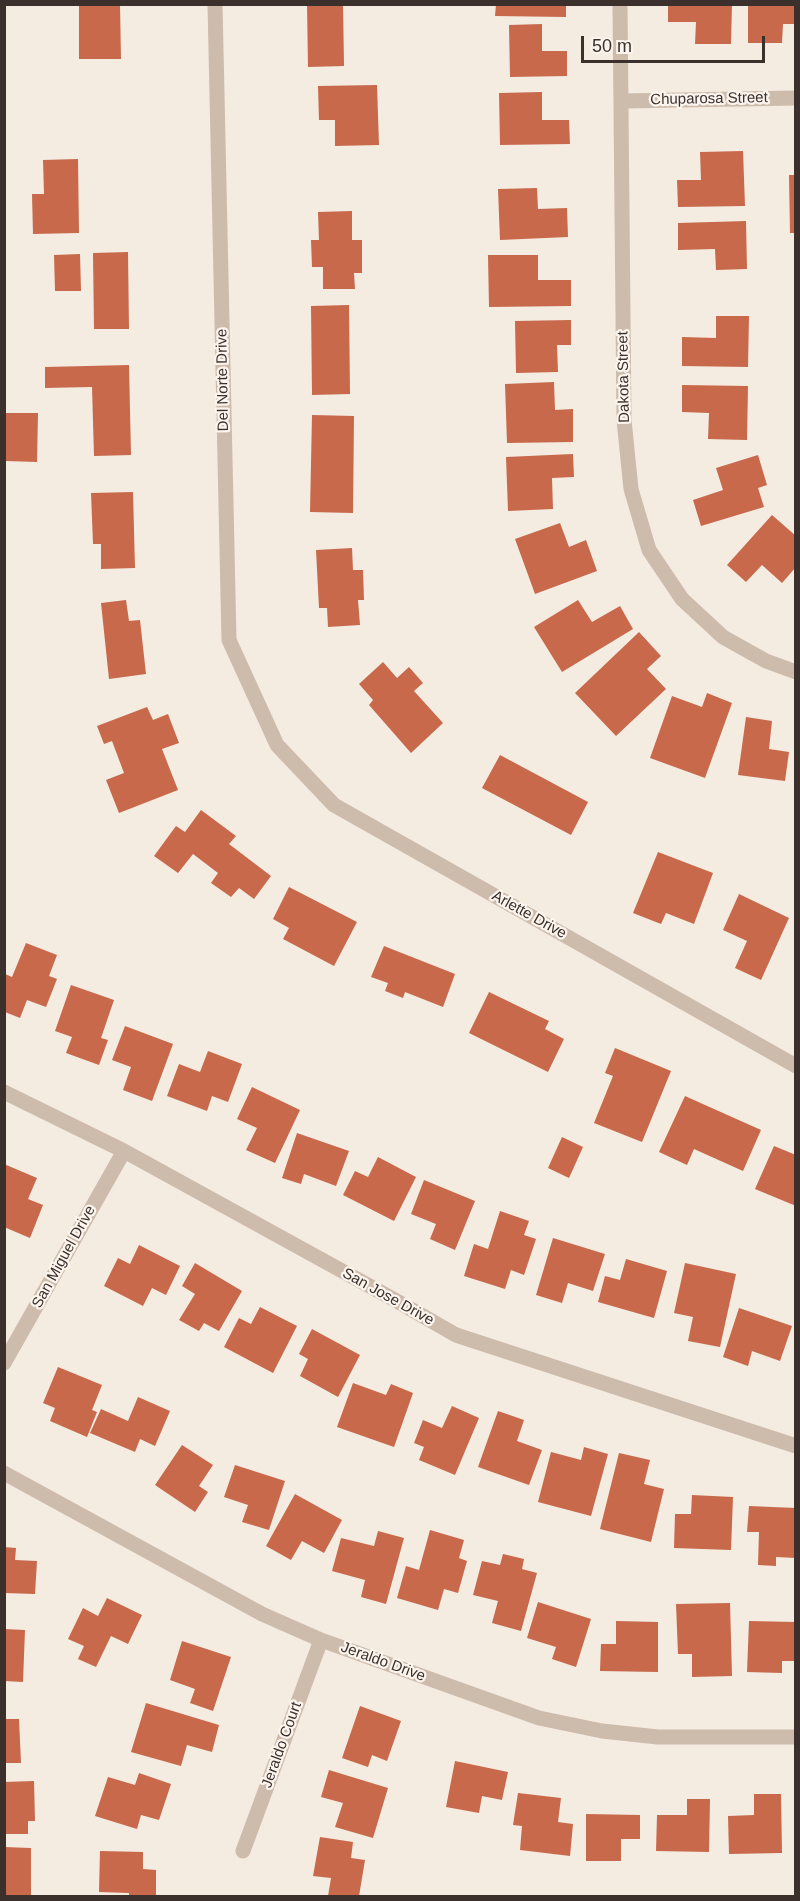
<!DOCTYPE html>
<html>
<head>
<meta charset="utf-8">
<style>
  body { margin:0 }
  #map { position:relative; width:800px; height:1901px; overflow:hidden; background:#f4ebe1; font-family:Helvetica,sans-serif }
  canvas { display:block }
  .frame { position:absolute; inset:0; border:6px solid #3b302b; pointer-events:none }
  .scale { position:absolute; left:581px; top:36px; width:184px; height:27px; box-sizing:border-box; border:3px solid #3b302b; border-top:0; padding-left:8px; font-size:18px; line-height:21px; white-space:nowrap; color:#3b302b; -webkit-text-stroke:4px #fbf5ee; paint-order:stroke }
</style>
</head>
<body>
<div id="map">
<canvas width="800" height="1901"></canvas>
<div class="frame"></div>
<div class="scale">50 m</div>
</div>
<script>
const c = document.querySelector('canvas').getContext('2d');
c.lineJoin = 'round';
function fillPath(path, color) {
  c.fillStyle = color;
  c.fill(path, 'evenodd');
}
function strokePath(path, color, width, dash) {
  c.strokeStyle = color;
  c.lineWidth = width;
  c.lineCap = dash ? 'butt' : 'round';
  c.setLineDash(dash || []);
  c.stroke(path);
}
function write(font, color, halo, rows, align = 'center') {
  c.font = font + ' Helvetica,sans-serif';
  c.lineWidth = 4.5;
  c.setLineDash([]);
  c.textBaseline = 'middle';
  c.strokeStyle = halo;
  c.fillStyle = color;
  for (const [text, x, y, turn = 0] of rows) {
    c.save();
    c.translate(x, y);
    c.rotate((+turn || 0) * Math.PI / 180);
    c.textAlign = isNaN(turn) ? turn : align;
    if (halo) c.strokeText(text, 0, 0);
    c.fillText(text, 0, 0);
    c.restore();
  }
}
const building = new Path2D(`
  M 307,4 L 343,4 L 344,66 L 308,67 Z
  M 496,4 L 566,4 L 566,17 L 495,16 Z
  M 668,4 L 732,4 L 731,44 L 695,44 L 696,22 L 668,22 Z
  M 748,4 L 796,4 L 796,24 L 783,24 L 782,43 L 748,43 Z
  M 79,5 L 120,5 L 121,59 L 79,59 Z
  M 542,24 L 542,51 L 567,51 L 567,76 L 510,77 L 509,25 Z
  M 377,85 L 379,145 L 335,146 L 335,120 L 319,120 L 318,86 Z
  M 542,92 L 542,120 L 569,120 L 570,144 L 500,145 L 499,93 Z
  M 743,151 L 745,206 L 678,207 L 677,180 L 701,180 L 700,152 Z
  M 78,159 L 79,233 L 33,234 L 32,194 L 44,194 L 43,160 Z
  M 789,175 L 796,175 L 796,233 L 790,233 Z
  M 537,188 L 538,209 L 567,208 L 568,237 L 500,240 L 498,189 Z
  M 352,211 L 352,240 L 362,240 L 362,273 L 354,273 L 355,289 L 323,289 L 323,267 L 312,267 L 311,240 L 319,240 L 318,212 Z
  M 746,221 L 747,269 L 716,270 L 715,249 L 678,250 L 678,223 Z
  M 128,252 L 129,329 L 94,329 L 93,253 Z
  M 80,254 L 81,291 L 55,291 L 54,255 Z
  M 488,255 L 538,255 L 538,280 L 571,280 L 571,306 L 489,307 Z
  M 349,305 L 350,394 L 312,395 L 311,306 Z
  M 716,316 L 749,316 L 748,367 L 682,366 L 682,337 L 716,338 Z
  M 571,320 L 571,345 L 557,345 L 558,372 L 516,373 L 515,321 Z
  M 129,365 L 131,455 L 94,456 L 92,387 L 45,388 L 45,367 Z
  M 554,382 L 555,410 L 573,409 L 573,442 L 507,443 L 505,384 Z
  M 682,385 L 748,386 L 747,440 L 708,439 L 709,413 L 682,412 Z
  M 6,413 L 38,413 L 37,462 L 5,461 Z
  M 312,415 L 354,416 L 353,513 L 310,512 Z
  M 573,454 L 574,477 L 552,478 L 553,509 L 508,511 L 506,457 Z
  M 758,455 L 767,485 L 758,488 L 764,507 L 701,526 L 693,500 L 723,490 L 716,468 Z
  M 133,492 L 135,568 L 101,569 L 101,544 L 93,544 L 91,493 Z
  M 772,515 L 796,536 L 796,567 L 782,583 L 762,565 L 746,582 L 727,565 Z
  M 560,523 L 569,547 L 586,540 L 597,571 L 535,594 L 515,539 Z
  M 352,548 L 353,570 L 363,570 L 364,600 L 358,600 L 360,625 L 328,627 L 327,608 L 319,608 L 316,550 Z
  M 126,600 L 129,621 L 140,620 L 146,674 L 109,679 L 101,603 Z
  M 578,600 L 592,622 L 620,606 L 633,629 L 562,672 L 534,627 Z
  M 639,632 L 661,656 L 647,669 L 666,689 L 616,736 L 575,693 Z
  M 383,662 L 397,678 L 409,667 L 423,683 L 414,691 L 443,723 L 411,753 L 369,705 L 373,700 L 359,684 Z
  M 707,693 L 732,703 L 705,778 L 650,758 L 672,696 L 702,707 Z
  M 147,707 L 153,720 L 168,714 L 179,743 L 162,749 L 178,790 L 119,813 L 106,780 L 124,773 L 112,741 L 104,744 L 97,726 Z
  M 746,717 L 772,721 L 769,749 L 789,752 L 785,781 L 738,775 Z
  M 500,755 L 588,802 L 571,835 L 482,788 Z
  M 201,810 L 236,836 L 229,844 L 271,876 L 254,899 L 239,888 L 231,897 L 211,883 L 218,873 L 193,854 L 178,873 L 154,856 L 176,826 L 185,832 Z
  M 658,852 L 713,873 L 694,924 L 666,913 L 661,924 L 633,913 Z
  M 289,887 L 357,922 L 334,966 L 283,939 L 289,928 L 273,919 Z
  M 739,894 L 789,918 L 761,980 L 735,968 L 747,941 L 723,930 Z
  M 26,943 L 57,955 L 49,976 L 57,979 L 46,1007 L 27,1000 L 20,1018 L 5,1012 L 5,974 L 12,977 Z
  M 384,946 L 455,974 L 443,1007 L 405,992 L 403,998 L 385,991 L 388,983 L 371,977 Z
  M 71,985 L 114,1000 L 101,1038 L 108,1040 L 99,1065 L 66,1053 L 72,1037 L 55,1031 Z
  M 489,992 L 549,1021 L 545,1029 L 564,1039 L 548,1072 L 469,1033 Z
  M 125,1026 L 173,1044 L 152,1101 L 123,1090 L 131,1067 L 112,1060 Z
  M 615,1048 L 671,1071 L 642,1142 L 594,1123 L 613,1076 L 605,1073 Z
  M 208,1051 L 242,1064 L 228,1102 L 212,1096 L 207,1111 L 167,1096 L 179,1064 L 200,1072 Z
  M 252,1087 L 300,1110 L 275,1163 L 246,1150 L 257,1128 L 237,1119 Z
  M 685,1096 L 761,1130 L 743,1171 L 694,1149 L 687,1165 L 659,1152 Z
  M 297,1133 L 349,1151 L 336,1186 L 304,1174 L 301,1184 L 282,1178 Z
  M 562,1137 L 583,1147 L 569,1178 L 548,1168 Z
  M 774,1146 L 796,1155 L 796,1206 L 755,1189 Z
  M 378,1157 L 416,1177 L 394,1221 L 343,1195 L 355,1171 L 368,1177 Z
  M 4,1164 L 37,1178 L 28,1199 L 43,1205 L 30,1238 L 4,1227 Z
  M 424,1180 L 475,1201 L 455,1250 L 430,1239 L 436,1224 L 411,1214 Z
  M 500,1211 L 529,1221 L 524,1235 L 536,1239 L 524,1275 L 511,1270 L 505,1289 L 464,1276 L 474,1244 L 488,1249 Z
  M 553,1238 L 605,1254 L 593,1291 L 568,1283 L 562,1303 L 536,1295 Z
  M 139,1245 L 180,1266 L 166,1295 L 152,1288 L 143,1306 L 104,1286 L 118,1258 L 130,1264 Z
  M 626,1259 L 667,1271 L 654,1318 L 598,1302 L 605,1276 L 620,1280 Z
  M 195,1263 L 242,1291 L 219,1331 L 204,1323 L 199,1331 L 179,1320 L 195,1294 L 182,1286 Z
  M 685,1263 L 736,1274 L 720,1347 L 688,1341 L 693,1317 L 674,1313 Z
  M 260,1307 L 297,1326 L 273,1373 L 224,1347 L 239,1318 L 251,1324 Z
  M 739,1308 L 792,1326 L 780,1361 L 752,1351 L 748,1366 L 723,1357 Z
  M 312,1329 L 360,1355 L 338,1397 L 300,1376 L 308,1359 L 299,1354 Z
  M 58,1367 L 102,1385 L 92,1410 L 97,1412 L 87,1437 L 50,1421 L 55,1408 L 43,1403 Z
  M 353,1383 L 386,1395 L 391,1384 L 413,1393 L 394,1447 L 337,1427 Z
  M 138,1397 L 170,1411 L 155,1446 L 140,1439 L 135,1452 L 90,1433 L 101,1409 L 128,1421 Z
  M 452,1406 L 479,1418 L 455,1475 L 419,1460 L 424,1447 L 414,1443 L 423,1420 L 442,1428 Z
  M 498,1411 L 524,1420 L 517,1441 L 542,1450 L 529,1485 L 478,1467 Z
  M 182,1445 L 213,1465 L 199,1486 L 208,1492 L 195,1512 L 155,1485 Z
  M 584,1447 L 608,1454 L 591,1516 L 538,1502 L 551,1452 L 581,1460 Z
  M 619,1453 L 650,1460 L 644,1484 L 664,1489 L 651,1542 L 600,1529 Z
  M 235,1465 L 285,1481 L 269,1530 L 242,1522 L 248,1505 L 224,1497 Z
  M 295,1494 L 342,1520 L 324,1553 L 302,1541 L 291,1560 L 266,1546 Z
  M 692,1495 L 733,1497 L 731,1550 L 674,1548 L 675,1514 L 691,1514 Z
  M 749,1506 L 796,1508 L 796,1558 L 776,1557 L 776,1566 L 758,1565 L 759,1532 L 747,1532 Z
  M 430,1530 L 464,1540 L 459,1558 L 467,1561 L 458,1593 L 444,1589 L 438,1610 L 397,1598 L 406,1566 L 419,1570 Z
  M 378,1531 L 404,1538 L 386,1604 L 361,1597 L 365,1580 L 332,1571 L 341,1538 L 374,1546 Z
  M 4,1547 L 16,1548 L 15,1560 L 37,1561 L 35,1594 L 4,1593 Z
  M 503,1554 L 524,1559 L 522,1569 L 537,1573 L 521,1631 L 492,1623 L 498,1601 L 473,1595 L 482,1561 L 500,1565 Z
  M 107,1598 L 142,1615 L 128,1644 L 111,1636 L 96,1667 L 78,1659 L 84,1646 L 68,1639 L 83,1608 L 98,1616 Z
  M 538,1602 L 591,1619 L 576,1667 L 552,1659 L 556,1647 L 527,1638 Z
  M 730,1603 L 732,1676 L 692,1677 L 692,1654 L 678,1654 L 676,1604 Z
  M 616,1621 L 658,1622 L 658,1672 L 600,1671 L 601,1644 L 616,1644 Z
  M 749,1621 L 796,1622 L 796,1661 L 782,1661 L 782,1673 L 747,1672 Z
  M 4,1629 L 25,1630 L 23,1682 L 4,1681 Z
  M 182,1641 L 231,1657 L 213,1711 L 190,1703 L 195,1689 L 170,1680 Z
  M 146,1703 L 219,1725 L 212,1752 L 187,1745 L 181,1766 L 131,1752 Z
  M 360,1706 L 401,1721 L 387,1761 L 372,1755 L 368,1767 L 342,1758 Z
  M 4,1719 L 19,1719 L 21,1763 L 4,1763 Z
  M 455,1761 L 508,1772 L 502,1800 L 482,1796 L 479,1813 L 446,1807 Z
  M 329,1770 L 388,1788 L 373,1838 L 335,1827 L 343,1803 L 321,1797 Z
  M 139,1773 L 171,1784 L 159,1820 L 141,1815 L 137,1829 L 95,1816 L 108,1777 L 135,1785 Z
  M 34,1781 L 35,1821 L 28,1821 L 28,1834 L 4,1834 L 4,1782 Z
  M 518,1793 L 561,1798 L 558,1822 L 573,1824 L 570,1856 L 520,1850 L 522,1826 L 513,1825 Z
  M 754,1794 L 781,1794 L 782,1853 L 729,1854 L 728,1816 L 754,1815 Z
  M 687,1799 L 710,1799 L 709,1852 L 656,1851 L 657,1815 L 687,1815 Z
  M 586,1814 L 640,1815 L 640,1839 L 621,1839 L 621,1861 L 586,1861 Z
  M 320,1837 L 353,1842 L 351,1858 L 365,1860 L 359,1896 L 328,1896 L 331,1878 L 313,1876 Z
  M 4,1847 L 31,1848 L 31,1896 L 4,1896 Z
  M 100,1851 L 143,1852 L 143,1869 L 156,1870 L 156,1896 L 129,1896 L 129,1893 L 99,1892 Z`);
const street = new Path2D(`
  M 215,4 L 229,640 L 277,745 L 334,805 L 796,1066
  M 620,4 L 624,420 L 631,489 L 649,550 L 682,599 L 723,637 L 766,661 L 796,672
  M 622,101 L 796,98
  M 4,1092 L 124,1151 L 395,1300 L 456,1335 L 796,1446
  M 4,1363 L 124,1151
  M 4,1473 L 262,1614 L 321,1640 L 539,1718 L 602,1731 L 658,1737 L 796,1737
  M 243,1851 L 321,1640`);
const streetNames = [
  ["Chuparosa Street",709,99,-1],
  ["Dakota Street",624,377,-91],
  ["Del Norte Drive",223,380,-91],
  ["Arlette Drive",529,915,29],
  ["San Miguel Drive",64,1257,-61],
  ["San Jose Drive",388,1297,29],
  ["Jeraldo Drive",383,1662,20],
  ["Jeraldo Court",282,1745,-70]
];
fillPath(building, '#c8694b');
strokePath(street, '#cdbbac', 15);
write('15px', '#3b302b', '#fbf5ee', streetNames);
</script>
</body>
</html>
